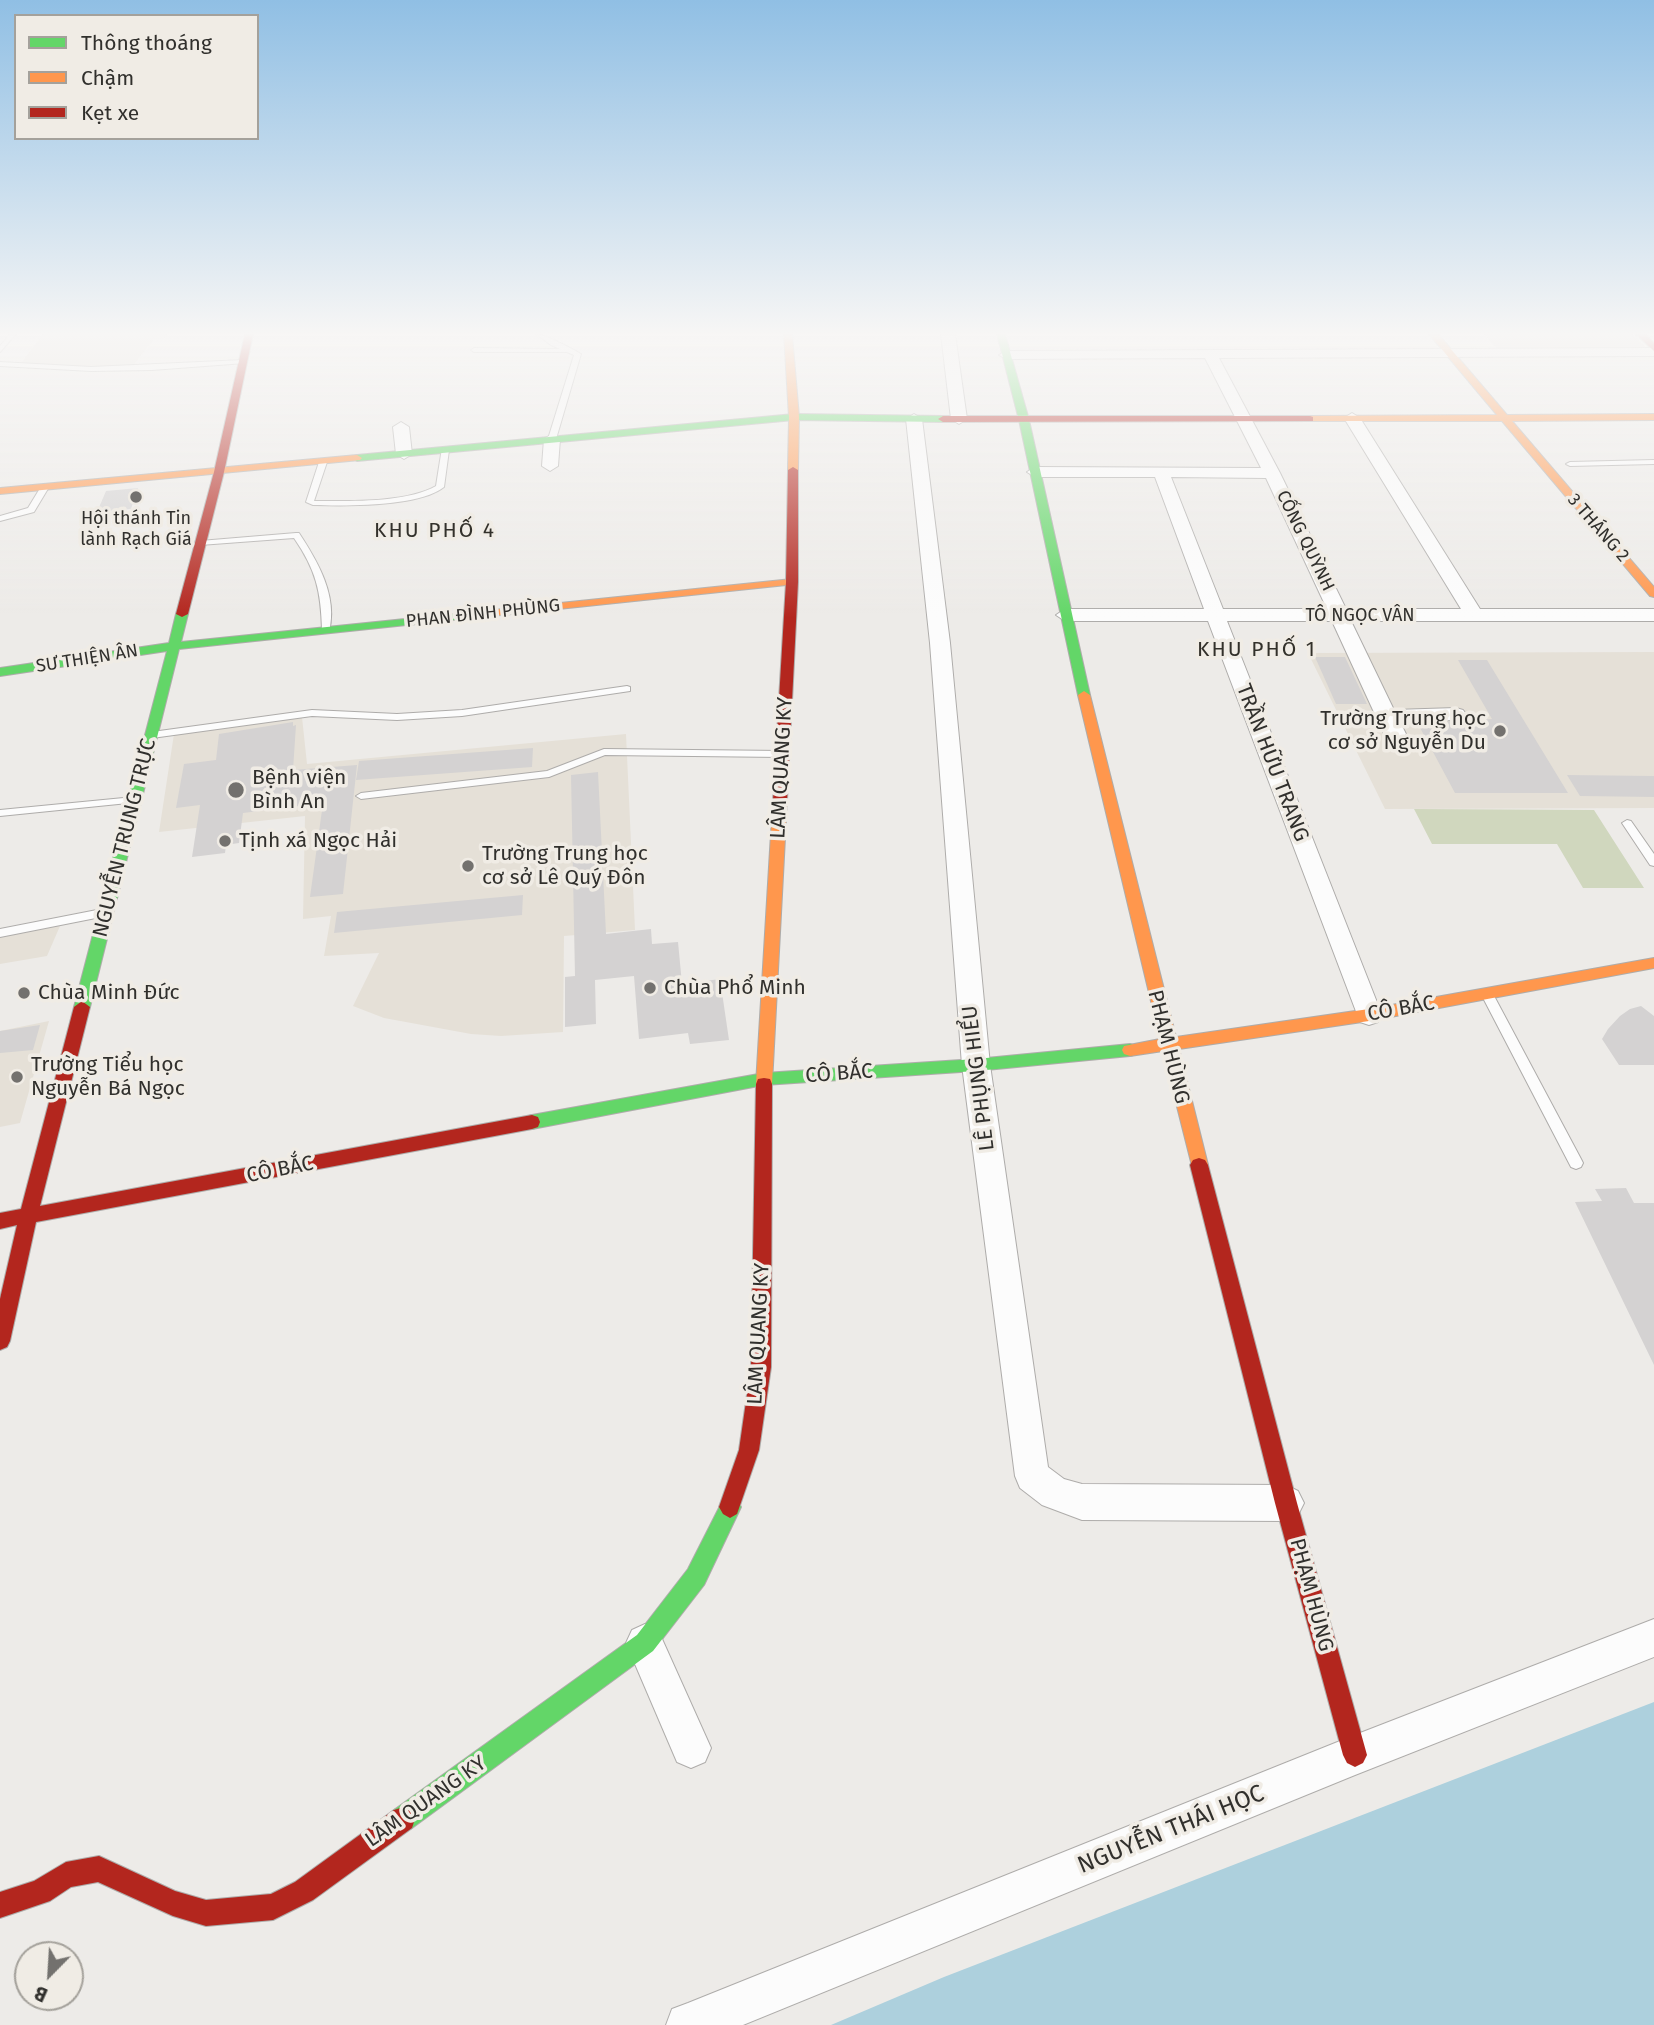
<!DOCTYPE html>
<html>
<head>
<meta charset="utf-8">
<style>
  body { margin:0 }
  #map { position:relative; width:1654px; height:2025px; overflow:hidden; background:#edebe8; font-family:"Fira Sans",sans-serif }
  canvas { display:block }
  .legend { position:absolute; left:14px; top:14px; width:245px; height:126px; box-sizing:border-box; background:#f0ece5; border:2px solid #a4a19b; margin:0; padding:9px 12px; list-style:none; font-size:21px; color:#31302d }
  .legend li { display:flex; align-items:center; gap:14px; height:35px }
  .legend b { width:35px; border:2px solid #a4a19b }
  .north { position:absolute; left:14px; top:1941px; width:70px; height:70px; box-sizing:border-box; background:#f0ece5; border:2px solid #a4a19b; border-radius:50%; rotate:204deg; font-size:19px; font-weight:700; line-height:28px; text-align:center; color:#31302d }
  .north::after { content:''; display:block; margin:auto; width:24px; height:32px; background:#73716e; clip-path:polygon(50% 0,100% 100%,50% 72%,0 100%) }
</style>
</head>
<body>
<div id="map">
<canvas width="1654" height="2025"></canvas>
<ul class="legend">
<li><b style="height:9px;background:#63d668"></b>Thông thoáng</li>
<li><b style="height:9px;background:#ff974d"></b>Chậm</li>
<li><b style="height:9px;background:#b3261e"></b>Kẹt xe</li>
</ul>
<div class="north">B</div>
</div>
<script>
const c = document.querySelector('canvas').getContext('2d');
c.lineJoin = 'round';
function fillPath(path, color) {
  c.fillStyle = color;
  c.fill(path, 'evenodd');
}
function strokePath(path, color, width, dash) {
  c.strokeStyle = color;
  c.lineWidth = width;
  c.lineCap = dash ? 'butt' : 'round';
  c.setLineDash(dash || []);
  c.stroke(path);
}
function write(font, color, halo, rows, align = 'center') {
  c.font = font + ' "Fira Sans",sans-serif';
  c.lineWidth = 7;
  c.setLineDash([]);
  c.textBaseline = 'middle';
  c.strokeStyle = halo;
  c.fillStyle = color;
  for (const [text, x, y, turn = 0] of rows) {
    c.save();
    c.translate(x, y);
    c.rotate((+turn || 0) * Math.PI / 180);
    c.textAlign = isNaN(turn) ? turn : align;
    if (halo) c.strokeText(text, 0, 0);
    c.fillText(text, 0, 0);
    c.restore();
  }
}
const built = new Path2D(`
  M 43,334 L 167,334 L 164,339 L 154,339 L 132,367 L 17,368 Z
  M 1484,334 L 1632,334 L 1648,349 L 1498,350 Z
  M 1654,652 L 1654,808 L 1385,809 L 1308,653 Z
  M 302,717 L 307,764 L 626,734 L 635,930 L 564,936 L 563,1032 L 501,1036 L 471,1034 L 384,1018 L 353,1006 L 379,953 L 324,956 L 331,916 L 303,919 L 305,816 L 159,832 L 174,734 Z
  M 60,926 L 47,956 L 0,964 L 0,928 Z
  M 49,1021 L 20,1123 L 0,1127 L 0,1031 Z`);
const green = new Path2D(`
  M 1414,809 L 1594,810 L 1644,888 L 1583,888 L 1557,844 L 1432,844 Z`);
const water = new Path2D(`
  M 1654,1702 L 1654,2025 L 831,2025 L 944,1977 Z`);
const building = new Path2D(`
  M 138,488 L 131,509 L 97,512 L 106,491 Z
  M 1315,657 L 1345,657 L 1367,704 L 1336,704 Z
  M 1458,660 L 1487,660 L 1568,793 L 1455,793 L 1418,724 L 1492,719 Z
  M 293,722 L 293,726 L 296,725 L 293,770 L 357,765 L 343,894 L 310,897 L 323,803 L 243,813 L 239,843 L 226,845 L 225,853 L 192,857 L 200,805 L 176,808 L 184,764 L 216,760 L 219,734 Z
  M 533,748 L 532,767 L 356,780 L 359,761 Z
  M 598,772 L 606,934 L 651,929 L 652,944 L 678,942 L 682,984 L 720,979 L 729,1040 L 690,1044 L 688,1033 L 639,1039 L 634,976 L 595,980 L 596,1024 L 565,1027 L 565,977 L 575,976 L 571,775 Z
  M 1567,775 L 1654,776 L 1654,797 L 1580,796 Z
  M 523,895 L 522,915 L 334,933 L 337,912 Z
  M 1641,1006 L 1654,1016 L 1654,1065 L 1619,1065 L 1602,1039 L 1608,1029 L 1620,1016 L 1630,1009 Z
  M 40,1025 L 33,1050 L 0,1053 L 0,1031 Z
  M 1626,1188 L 1634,1203 L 1654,1203 L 1654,1365 L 1575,1202 L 1602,1201 L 1595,1189 Z`);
const lane = new Path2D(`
  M 10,334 L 16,334 L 0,352 L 0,346 Z
  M 536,334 C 544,334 573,349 581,354 L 556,439 L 552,441 L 548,439 L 574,355 L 567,352 L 474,352 L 471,350 L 474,348 L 560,349 L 551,345 Z
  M 243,360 L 245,361 L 245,363 L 152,370 L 91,371 L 0,366 L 0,362 L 91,367 Z
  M 442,448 L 449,450 L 444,487 C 419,507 345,506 313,505 L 306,502 L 319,462 L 323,460 L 327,462 L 314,501 C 349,501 406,503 436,486 Z
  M 1654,460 L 1654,464 L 1570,466 L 1566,464 L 1570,462 Z
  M 42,485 L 49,487 L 34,512 L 0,521 L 0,516 L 28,508 Z
  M 296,533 L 299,533 C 318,562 338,596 329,632 L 322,630 C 321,591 316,570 294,538 L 200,545 L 196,543 L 200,541 Z
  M 627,686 L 630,687 L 630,691 L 462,716 L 397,720 L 312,716 L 152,738 L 147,735 L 152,732 L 312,710 L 397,714 L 462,710 Z
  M 604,749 L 782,751 L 787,754 L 782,757 L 605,755 L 549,777 L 361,799 L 356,796 L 361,793 L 547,771 Z
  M 134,797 L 139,800 L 138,802 L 0,816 L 0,810 Z
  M 1627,820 L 1631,821 L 1654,854 L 1654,866 L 1650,865 L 1622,823 Z
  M 102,909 L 106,910 L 108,913 L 106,916 L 0,937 L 0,929 Z
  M 1487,990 L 1493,994 L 1581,1159 L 1583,1163 L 1581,1167 L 1576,1169 L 1571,1167 L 1481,994 Z`);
const street = new Path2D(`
  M 941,334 L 955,334 L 967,419 L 959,424 L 951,419 Z
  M 1654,348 L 1654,356 L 1219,358 L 1280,473 L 1346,609 L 1461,609 L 1344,418 L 1352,413 L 1360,418 L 1480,609 L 1654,609 L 1654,621 L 1351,621 L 1394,710 L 1456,708 L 1463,710 L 1466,714 L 1463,718 L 1456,720 L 1400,722 L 1406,734 L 1402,738 L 1388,738 L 1384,734 L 1332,621 L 1227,621 L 1382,1015 L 1378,1022 L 1369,1025 L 1360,1022 L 1208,621 L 1065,621 L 1056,615 L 1065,609 L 1204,609 L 1155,477 L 1035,477 L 1027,472 L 1035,467 L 1261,468 L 1205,358 L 1006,359 L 999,355 L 1006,351 ZM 1171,477 L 1266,478 L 1327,609 L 1223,609 Z
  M 914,414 L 922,419 L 950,643 L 990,1065 L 1048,1467 L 1064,1479 L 1082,1484 L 1286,1485 L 1298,1491 L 1304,1503 L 1298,1515 L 1286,1521 L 1082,1520 L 1042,1505 L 1020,1488 L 1015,1476 L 962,1065 L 930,643 L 906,419 Z
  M 401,422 L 409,427 L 412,454 L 404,459 L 396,454 L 393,427 Z
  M 552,434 L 560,439 L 558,466 L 550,471 L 542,466 L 544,439 Z
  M 1654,1619 L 1654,1657 L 1355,1775 L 743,2025 L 666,2025 L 672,2009 L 688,2003 L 1355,1735 Z
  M 645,1624 L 658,1630 L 711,1748 L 705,1762 L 691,1768 L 677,1762 L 626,1643 L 632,1630 Z`);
const fast = new Path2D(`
  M 997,334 L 1005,334 L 1029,420 L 1090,695 L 1084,699 L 1078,695 L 1019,420 Z
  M 794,414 L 943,416 L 948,419 L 943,422 L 794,420 L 357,461 L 352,458 L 357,455 Z
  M 182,611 L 188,614 L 181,642 L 473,612 L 479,615 L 473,618 L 179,649 L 90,1007 L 82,1013 L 74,1007 L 167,651 L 0,676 L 0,668 L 169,643 L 176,614 Z
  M 1130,1044 L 1136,1046 L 1138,1050 L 1136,1054 L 1130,1056 L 976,1071 L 764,1085 L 532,1129 L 526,1127 L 524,1122 L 526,1117 L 532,1115 L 764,1073 L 976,1059 Z
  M 730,1496 L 737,1500 L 741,1507 L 704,1585 L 653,1651 L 412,1828 L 403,1831 L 394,1828 L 391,1819 L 394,1810 L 637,1635 L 688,1569 L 723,1500 Z`);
const slow = new Path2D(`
  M 784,334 L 792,334 L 799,417 L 798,470 L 793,473 L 788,470 L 789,417 Z
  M 1429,334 L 1438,334 L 1507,415 L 1654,414 L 1654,420 L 1512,421 L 1654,587 L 1654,597 L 1650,596 L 1502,421 L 1307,421 L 1307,417 L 1310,416 L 1497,415 Z
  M 357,455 L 362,458 L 360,460 L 0,494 L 0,488 Z
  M 792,579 L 796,580 L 796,584 L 473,618 L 467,615 L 473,612 Z
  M 1084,691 L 1090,695 L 1176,1037 L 1369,1009 L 1654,958 L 1654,968 L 1369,1021 L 1179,1049 L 1208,1165 L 1205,1170 L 1199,1172 L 1193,1170 L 1163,1051 L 1130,1056 L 1124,1054 L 1122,1050 L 1124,1046 L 1160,1039 L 1078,695 Z
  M 780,796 L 787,800 L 772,1084 L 770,1089 L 758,1089 L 756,1084 L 773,800 Z`);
const jam = new Path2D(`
  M 245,334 L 253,334 L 224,472 L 188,614 L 182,617 L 176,614 L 214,472 Z
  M 1636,334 L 1645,334 L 1654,343 L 1654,351 Z
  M 1310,416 L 1313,417 L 1313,421 L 943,422 L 938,419 L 943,416 Z
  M 793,467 L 798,470 L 798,582 L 787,800 L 780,804 L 773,800 L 786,582 L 788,470 Z
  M 82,1001 L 90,1007 L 40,1206 L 532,1115 L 538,1117 L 540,1122 L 538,1127 L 532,1129 L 36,1222 L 10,1341 L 7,1347 L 0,1350 L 0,1299 L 17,1225 L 0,1229 L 0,1213 L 21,1209 L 74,1007 Z
  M 764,1078 L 770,1079 L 772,1084 L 771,1367 L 759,1450 L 737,1514 L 730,1518 L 723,1514 L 719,1507 L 739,1450 L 751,1367 L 756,1084 L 758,1079 Z
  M 1199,1158 L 1205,1160 L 1208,1165 L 1297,1503 L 1367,1755 L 1363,1763 L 1355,1767 L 1347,1763 L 1343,1755 L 1275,1503 L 1190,1165 L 1193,1160 Z
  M 403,1807 L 412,1810 L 415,1819 L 412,1828 L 313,1900 L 273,1920 L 206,1926 L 173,1916 L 98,1882 L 71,1887 L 50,1901 L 0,1918 L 0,1892 L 34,1881 L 66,1862 L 99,1856 L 175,1891 L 206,1900 L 271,1894 L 295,1882 L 394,1810 Z`);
const markers = [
  [136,497,7,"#73716e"],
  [1500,731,7,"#73716e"],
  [236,790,9,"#73716e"],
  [225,841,7,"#73716e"],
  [468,866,7,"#73716e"],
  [650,988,7,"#73716e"],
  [24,993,7,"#73716e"],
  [17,1077,7,"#73716e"]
];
const farPoinames = [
  ["Hội thánh Tin",136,519],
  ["lành Rạch Giá",136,540]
];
const farStreetnames = [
  ["3 THÁNG 2",1598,528,49],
  ["CỐNG QUỲNH",1305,541,64],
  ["PHAN ĐÌNH PHÙNG",483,614,-6],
  ["TÔ NGỌC VÂN",1360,616],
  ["SƯ THIỆN ÂN",87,659,-9]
];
const farQuarternames = [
  ["KHU PHỐ 4",435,531],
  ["KHU PHỐ 1",1257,650]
];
const poiNames = [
  ["Trường Trung học",1486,719,"right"],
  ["cơ sở Nguyễn Du",1486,743,"right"],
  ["Bệnh viện",252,778],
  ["Bình An",252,802],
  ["Tịnh xá Ngọc Hải",239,841],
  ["Trường Trung học",482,854],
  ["cơ sở Lê Quý Đôn",482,878],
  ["Chùa Phổ Minh",664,988],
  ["Chùa Minh Đức",38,993],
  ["Trường Tiểu học",31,1065],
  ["Nguyễn Bá Ngọc",31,1089]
];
const streetNames = [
  ["TRẦN HỮU TRANG",1272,763,69],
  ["LÂM QUANG KY",782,768,-87],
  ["NGUYỄN TRUNG TRỰC",125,838,-76],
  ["CÔ BẮC",1401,1009,-10],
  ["PHẠM HÙNG",1168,1047,76],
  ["CÔ BẮC",839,1074,-4],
  ["LÊ PHỤNG HIỂU",979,1078,-97],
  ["CÔ BẮC",280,1170,-11],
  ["LÂM QUANG KY",759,1334,-87],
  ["PHẠM HÙNG",1311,1595,75],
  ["LÂM QUANG KY",426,1802,-35]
];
const nearStreetnames = [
  ["NGUYỄN THÁI HỌC",1171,1830,-22]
];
fillPath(built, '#e5e0d7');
fillPath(green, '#d0d7be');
fillPath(water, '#add0dd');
fillPath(building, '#d4d2d2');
strokePath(lane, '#aeacaa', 2);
strokePath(street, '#aeacaa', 2);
strokePath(fast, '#aeacaa', 2);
strokePath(slow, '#aeacaa', 2);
strokePath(jam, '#aeacaa', 2);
fillPath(lane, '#fcfcfc');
fillPath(street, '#fcfcfc');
fillPath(fast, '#63d668');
fillPath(slow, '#ff974d');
fillPath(jam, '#b3261e');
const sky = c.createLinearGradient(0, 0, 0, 618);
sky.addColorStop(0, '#90bfe4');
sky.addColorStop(0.54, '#f7f6f5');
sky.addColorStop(1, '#f7f6f500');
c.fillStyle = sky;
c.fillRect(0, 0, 1654, 618);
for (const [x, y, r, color] of markers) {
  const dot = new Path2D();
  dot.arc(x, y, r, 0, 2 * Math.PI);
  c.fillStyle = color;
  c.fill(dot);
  strokePath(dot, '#f0ece5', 2.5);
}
write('18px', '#31302d', '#f0ece5', farPoinames);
write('18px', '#31302d', '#f0ece5', farStreetnames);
c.letterSpacing = '2px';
write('21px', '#33312b', '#f0ece5', farQuarternames);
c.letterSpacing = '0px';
write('21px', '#31302d', '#f0ece5', poiNames, 'left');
write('21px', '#31302d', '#f0ece5', streetNames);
write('24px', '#31302d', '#f0ece5', nearStreetnames);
</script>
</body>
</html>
